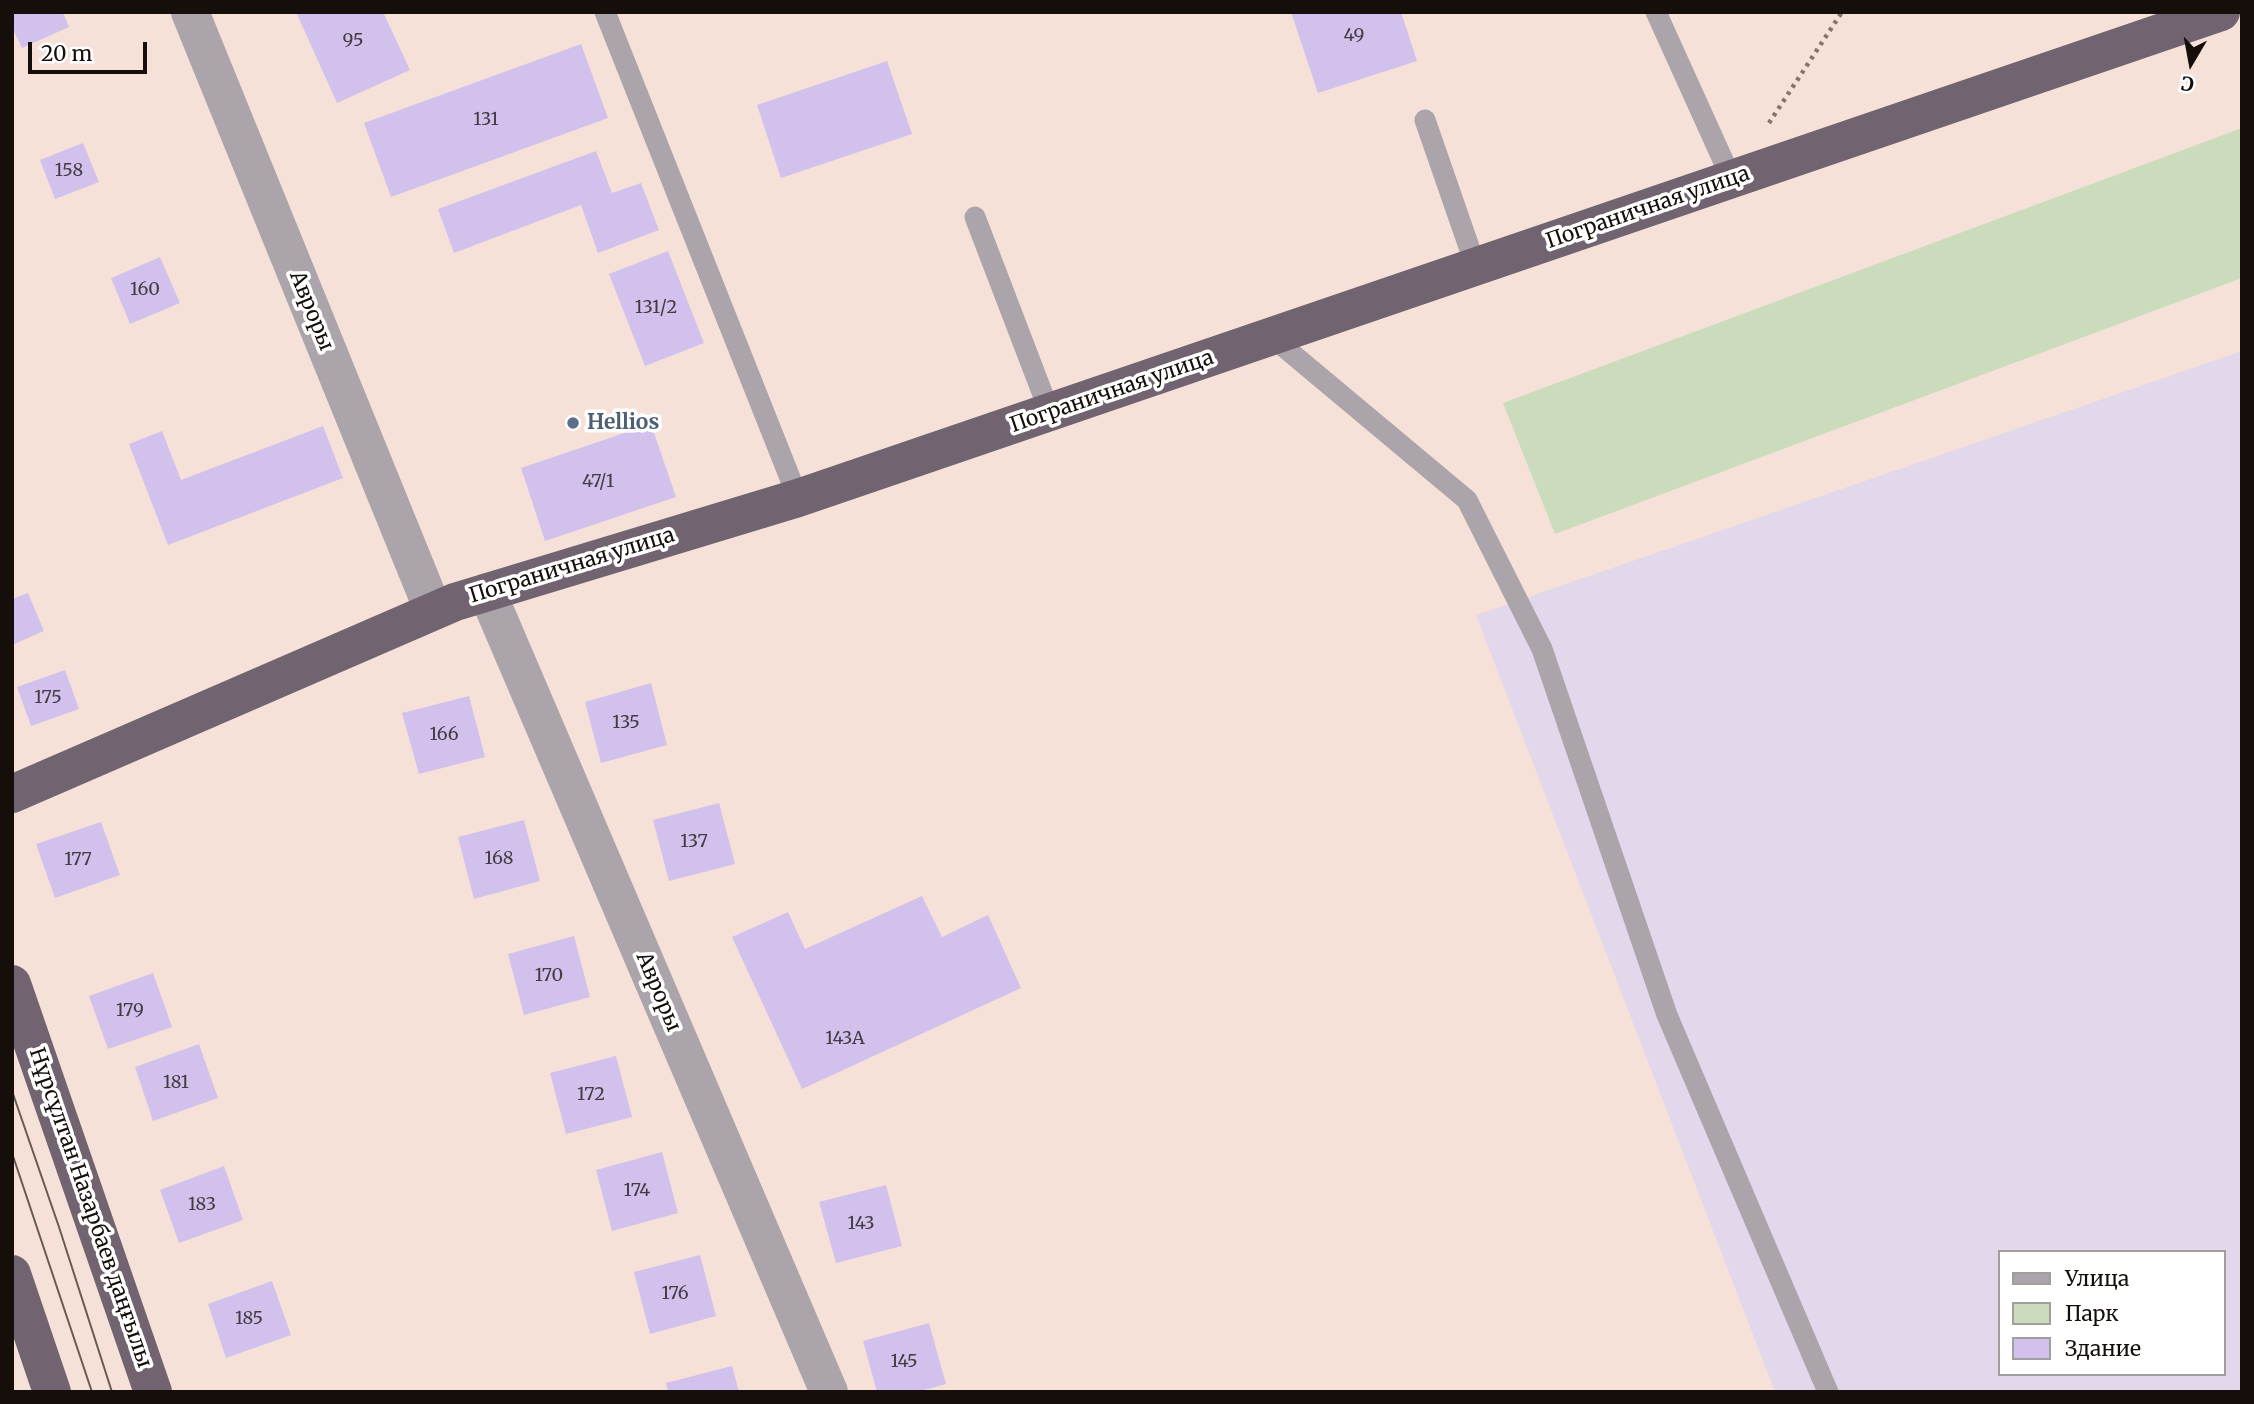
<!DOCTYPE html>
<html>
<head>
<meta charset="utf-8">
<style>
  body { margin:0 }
  #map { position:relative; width:2254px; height:1404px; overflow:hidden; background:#f6e1d8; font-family:Merriweather,serif }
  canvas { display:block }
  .frame { position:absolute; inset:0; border:14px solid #150e0b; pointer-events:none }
  .legend { position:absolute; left:1998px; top:1250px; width:228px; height:126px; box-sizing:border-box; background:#fff; border:2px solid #a19f9d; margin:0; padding:9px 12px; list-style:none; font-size:21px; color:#150e0b }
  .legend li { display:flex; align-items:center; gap:14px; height:35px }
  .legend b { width:35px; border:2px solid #a19f9d }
  .north { position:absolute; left:2156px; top:28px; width:70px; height:70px; -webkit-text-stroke:5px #fff; paint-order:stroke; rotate:190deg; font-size:19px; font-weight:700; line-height:28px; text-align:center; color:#150e0b }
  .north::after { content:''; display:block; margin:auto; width:24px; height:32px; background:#150e0b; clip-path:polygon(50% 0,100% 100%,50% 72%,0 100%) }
  .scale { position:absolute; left:28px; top:42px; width:119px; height:32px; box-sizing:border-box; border:4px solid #150e0b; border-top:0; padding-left:9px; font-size:21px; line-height:24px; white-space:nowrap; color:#150e0b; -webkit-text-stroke:5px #fff; paint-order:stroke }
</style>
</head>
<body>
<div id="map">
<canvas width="2254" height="1404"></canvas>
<div class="frame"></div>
<ul class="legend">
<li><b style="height:9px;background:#aba4ab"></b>Улица</li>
<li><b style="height:19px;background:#cbdcbc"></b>Парк</li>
<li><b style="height:19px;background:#d2c1ec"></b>Здание</li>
</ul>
<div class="north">С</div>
<div class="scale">20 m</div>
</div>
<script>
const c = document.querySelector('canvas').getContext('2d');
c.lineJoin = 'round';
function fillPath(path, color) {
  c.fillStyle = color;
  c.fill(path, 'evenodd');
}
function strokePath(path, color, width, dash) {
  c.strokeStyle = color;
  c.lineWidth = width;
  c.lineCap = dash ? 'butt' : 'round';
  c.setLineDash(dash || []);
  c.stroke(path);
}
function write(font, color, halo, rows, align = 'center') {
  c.font = font + ' Merriweather,serif';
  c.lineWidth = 7;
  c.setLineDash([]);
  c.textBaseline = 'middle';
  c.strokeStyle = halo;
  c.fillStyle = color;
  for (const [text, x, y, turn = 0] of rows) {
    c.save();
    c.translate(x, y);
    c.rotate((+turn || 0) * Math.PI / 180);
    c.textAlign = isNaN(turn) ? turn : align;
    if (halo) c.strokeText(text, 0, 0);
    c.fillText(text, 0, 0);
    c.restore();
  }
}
const industrial = new Path2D(`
  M 2242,351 L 2242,1392 L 1775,1392 L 1476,615 ZM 2000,1252 L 2224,1252 L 2224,1374 L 2000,1374 Z`);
const green = new Path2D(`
  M 2242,128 L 2242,278 L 1555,534 L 1503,403 Z`);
const building = new Path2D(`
  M 12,12 L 63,12 L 69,27 L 22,48 L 12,27 Z
  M 296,12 L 383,12 L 410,70 L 337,103 Z
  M 1291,12 L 1401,12 L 1417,61 L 1318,93 Z
  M 581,44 L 608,118 L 391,197 L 364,123 Z
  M 887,61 L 912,134 L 781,178 L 757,105 Z
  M 83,143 L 99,182 L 55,199 L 40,160 Z
  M 596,151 L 612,193 L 641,183 L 659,230 L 598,253 L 581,205 L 454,253 L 438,209 Z
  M 668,251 L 704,343 L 645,366 L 609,274 Z
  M 160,257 L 180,303 L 130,324 L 111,278 Z
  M 651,424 L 676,497 L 545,541 L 521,468 Z
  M 323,426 L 343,478 L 168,545 L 129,444 L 162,431 L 181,480 Z
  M 28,593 L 44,631 L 12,645 L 12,599 Z
  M 65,670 L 79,709 L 31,726 L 17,687 Z
  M 651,683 L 667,745 L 601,763 L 585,702 Z
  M 469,696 L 485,757 L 419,774 L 402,713 Z
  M 719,803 L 735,864 L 669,881 L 653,820 Z
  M 524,820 L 540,881 L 474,899 L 458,837 Z
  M 101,822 L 120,875 L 55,898 L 36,844 Z
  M 922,896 L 942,937 L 988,915 L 1021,988 L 802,1089 L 732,937 L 788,912 L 805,949 Z
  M 574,936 L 590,997 L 524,1015 L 508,954 Z
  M 153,973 L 172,1027 L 108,1049 L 89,996 Z
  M 199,1044 L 218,1098 L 153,1121 L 135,1067 Z
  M 616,1056 L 632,1117 L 566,1134 L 550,1073 Z
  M 662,1152 L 678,1213 L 612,1231 L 596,1170 Z
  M 224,1166 L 243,1220 L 179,1243 L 160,1190 Z
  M 886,1185 L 902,1246 L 836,1263 L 819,1202 Z
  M 700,1255 L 716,1316 L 650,1334 L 634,1272 Z
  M 272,1281 L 291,1335 L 226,1358 L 208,1304 Z
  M 929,1323 L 946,1384 L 917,1392 L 877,1392 L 863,1341 Z
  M 732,1366 L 739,1392 L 668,1392 L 666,1383 Z`);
const path = new Path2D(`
  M 1769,123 L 1842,12`);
const service = new Path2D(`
  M 605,12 L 798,498
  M 1656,12 L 1732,180
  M 1425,120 L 1476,267
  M 975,217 L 1050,413
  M 1272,337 L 1467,500 L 1542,649 L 1667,1015 L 1828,1392`);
const minor = new Path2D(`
  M 190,12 L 433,610
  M 487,592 L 829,1392`);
const trunk = new Path2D(`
  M 12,794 L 455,602 L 798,498 L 2221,12
  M 12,984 L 153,1392
  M 12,1274 L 52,1392`);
const tram = new Path2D(`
  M 12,1091 L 59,1227 L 112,1392
  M 12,1153 L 92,1392`);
const markers = [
  [573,423,7,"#5c6f8a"]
];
const numberNames = [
  ["49",1354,36],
  ["95",353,41],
  ["131",486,120],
  ["158",69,171],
  ["160",145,290],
  ["131/2",656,308],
  ["47/1",598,482],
  ["175",48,698],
  ["135",626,723],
  ["166",444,735],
  ["137",694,842],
  ["168",499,859],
  ["177",78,860],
  ["170",549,976],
  ["179",130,1011],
  ["143А",845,1039],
  ["181",176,1083],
  ["172",591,1095],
  ["174",637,1191],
  ["183",202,1205],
  ["143",861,1224],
  ["176",675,1294],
  ["185",249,1319],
  ["145",904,1362]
];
const streetNames = [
  ["Пограничная улица",1648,208,-19],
  ["Авроры",311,311,68],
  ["Пограничная улица",1112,392,-19],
  ["Пограничная улица",572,566,-17],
  ["Авроры",658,992,67],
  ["Нұрсұлтан Назарбаев даңғылы",90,1208,71]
];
const serviceNames = [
  ["Hellios",587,423]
];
fillPath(industrial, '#e3d7eb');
fillPath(green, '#cbdcbc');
fillPath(building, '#d2c1ec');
strokePath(path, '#82746e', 4.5, [3.5, 5]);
strokePath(service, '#aba4ab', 21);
strokePath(minor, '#aba4ab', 38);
strokePath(trunk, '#716470', 38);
strokePath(tram, '#665a55', 2);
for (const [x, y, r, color] of markers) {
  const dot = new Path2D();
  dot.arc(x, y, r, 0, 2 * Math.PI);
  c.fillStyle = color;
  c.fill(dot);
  strokePath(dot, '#fff', 2.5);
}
write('18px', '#443b43', null, numberNames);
write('21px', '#150e0b', '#fff', streetNames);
write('bold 21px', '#4e5e75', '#fff', serviceNames, 'left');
</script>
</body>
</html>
